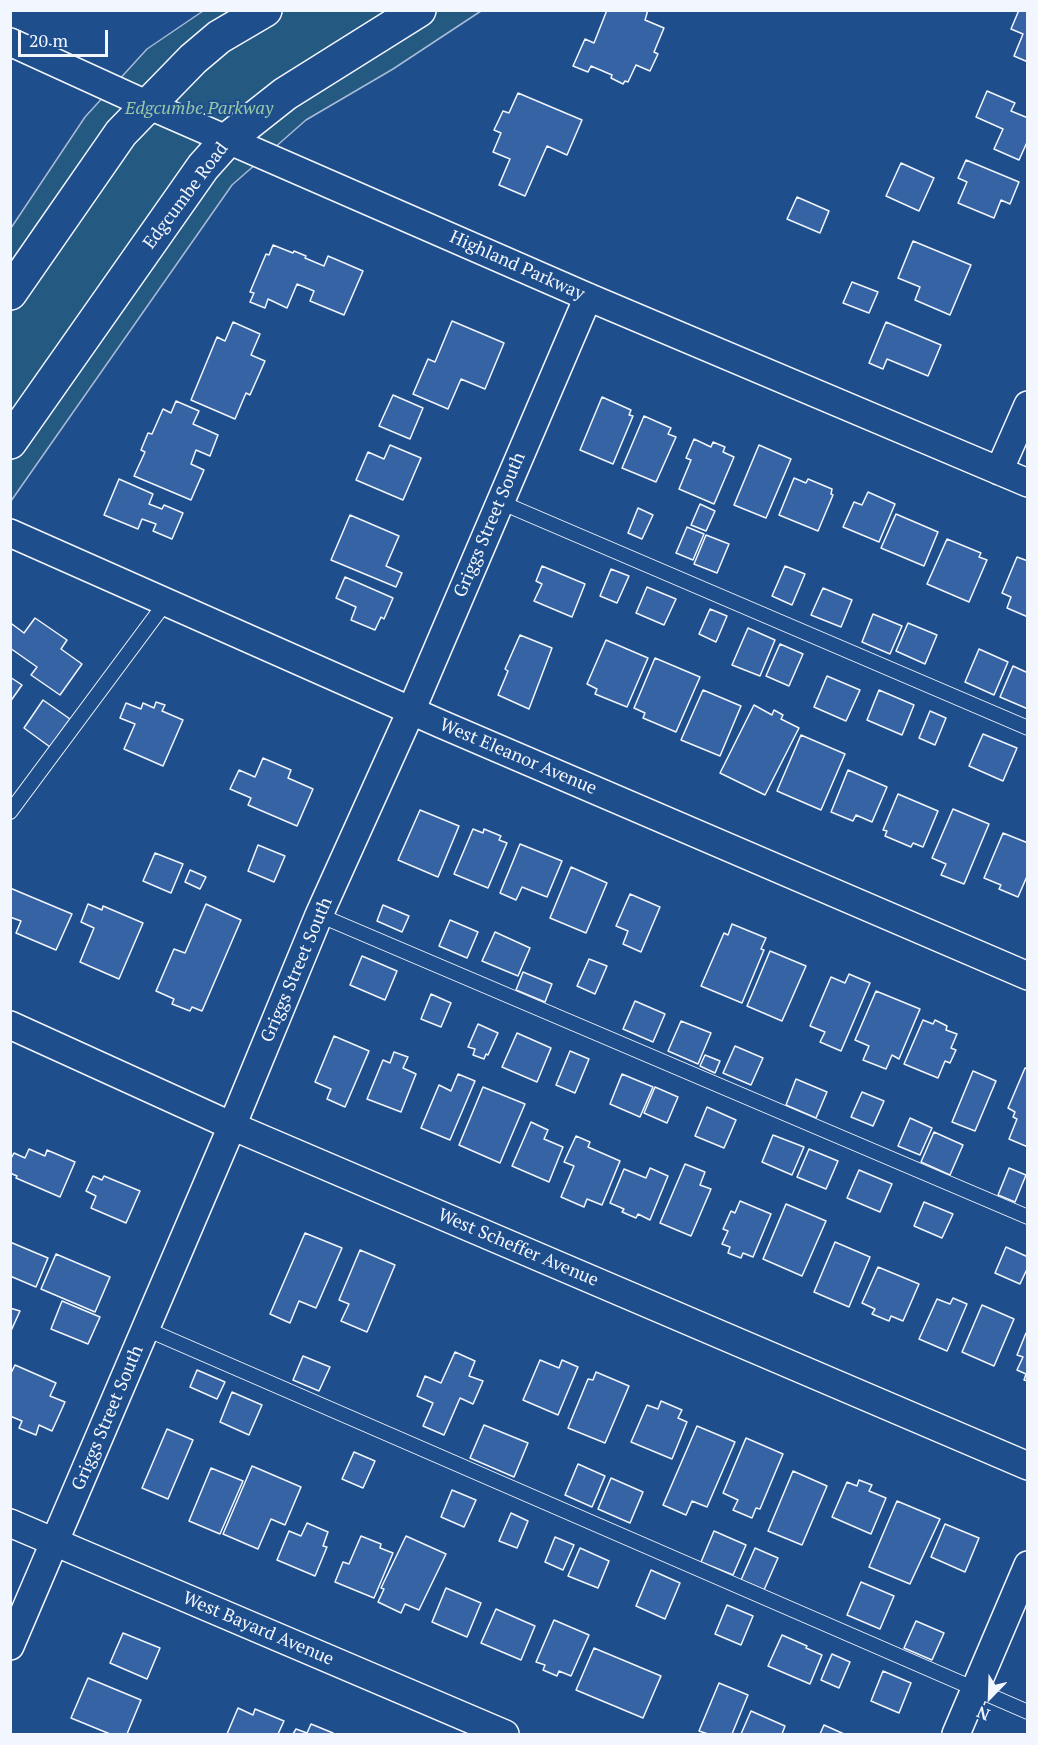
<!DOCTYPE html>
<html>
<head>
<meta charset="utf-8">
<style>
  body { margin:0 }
  #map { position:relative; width:1038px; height:1745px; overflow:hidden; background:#1f4e8c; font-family:"PT Serif",serif }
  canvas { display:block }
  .frame { position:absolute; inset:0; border:12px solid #f2f6ff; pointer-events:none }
  .north { position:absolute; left:960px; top:1667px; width:60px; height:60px; -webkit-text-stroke:4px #1f4e8c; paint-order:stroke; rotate:203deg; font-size:16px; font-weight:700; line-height:24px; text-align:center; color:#f2f6ff }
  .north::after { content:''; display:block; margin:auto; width:21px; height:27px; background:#f2f6ff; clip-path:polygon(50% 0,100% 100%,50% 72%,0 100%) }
  .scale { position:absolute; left:18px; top:30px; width:90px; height:27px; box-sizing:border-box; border:3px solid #f2f6ff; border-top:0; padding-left:8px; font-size:18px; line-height:21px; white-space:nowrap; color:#f2f6ff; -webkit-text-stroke:4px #1f4e8c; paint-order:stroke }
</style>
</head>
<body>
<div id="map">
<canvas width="1038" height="1745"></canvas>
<div class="frame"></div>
<div class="north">N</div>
<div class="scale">20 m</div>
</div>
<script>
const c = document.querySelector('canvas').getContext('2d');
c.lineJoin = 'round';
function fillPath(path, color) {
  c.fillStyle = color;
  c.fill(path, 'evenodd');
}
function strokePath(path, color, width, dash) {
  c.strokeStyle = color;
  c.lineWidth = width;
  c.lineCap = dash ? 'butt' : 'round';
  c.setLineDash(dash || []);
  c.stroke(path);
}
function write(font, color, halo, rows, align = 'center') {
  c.font = font + ' "PT Serif",serif';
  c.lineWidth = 4.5;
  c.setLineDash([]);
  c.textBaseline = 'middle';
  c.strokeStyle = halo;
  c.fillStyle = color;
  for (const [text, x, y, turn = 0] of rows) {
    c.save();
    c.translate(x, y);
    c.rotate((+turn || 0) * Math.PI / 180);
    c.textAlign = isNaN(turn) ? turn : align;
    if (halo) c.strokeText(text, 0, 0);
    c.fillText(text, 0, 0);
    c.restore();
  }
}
const green = new Path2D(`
  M 203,11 L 481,11 L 393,69 L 306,120 L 232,185 L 11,501 L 11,228 L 85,117 L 147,49 Z`);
const building = new Path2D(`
  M 607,10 L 648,10 L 645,20 L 664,28 L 654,52 L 658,54 L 650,71 L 636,65 L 628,82 L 625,81 L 623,84 L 611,78 L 612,75 L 591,66 L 588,72 L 573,66 L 585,39 L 594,43 Z
  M 1019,10 L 1028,10 L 1028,62 L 1014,56 L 1023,34 L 1011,29 Z
  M 987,91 L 1015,103 L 1011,111 L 1028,118 L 1028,140 L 1019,160 L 994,149 L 1003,129 L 976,117 Z
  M 518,93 L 582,120 L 567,155 L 547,146 L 525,196 L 499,185 L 510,159 L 493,152 L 501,133 L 494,130 L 503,111 L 509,113 Z
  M 966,160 L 1019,182 L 1010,204 L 1001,200 L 994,218 L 958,203 L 967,182 L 958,178 Z
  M 901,163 L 934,178 L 919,211 L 886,196 Z
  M 797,197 L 829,211 L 820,233 L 787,219 Z
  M 913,241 L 971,265 L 950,315 L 915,300 L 920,287 L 898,278 Z
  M 273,245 L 293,253 L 294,251 L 306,256 L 305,258 L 324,266 L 328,256 L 363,271 L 344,315 L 310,301 L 314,291 L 297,284 L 287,308 L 268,299 L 265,308 L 250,302 L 254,293 L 250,292 L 266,254 L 269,255 Z
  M 852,282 L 878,292 L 869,313 L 843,303 Z
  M 452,321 L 504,343 L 485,389 L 461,379 L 448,409 L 413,394 L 428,359 L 435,362 Z
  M 233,322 L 260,334 L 251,355 L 265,361 L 250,395 L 246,393 L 235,419 L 191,400 L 217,337 L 225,341 Z
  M 886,322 L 941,345 L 928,376 L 887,359 L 883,369 L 869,363 Z
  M 393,395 L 423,408 L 410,439 L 379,426 Z
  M 602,397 L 631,410 L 629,415 L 633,416 L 613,464 L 580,450 Z
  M 176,401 L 199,411 L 193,424 L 218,435 L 210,456 L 196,450 L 191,464 L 204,470 L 191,500 L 134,476 L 145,452 L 141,450 L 148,433 L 152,434 L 163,409 L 171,413 Z
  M 644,416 L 671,428 L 668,434 L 676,437 L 656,482 L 622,468 Z
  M 694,439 L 711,447 L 713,442 L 725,447 L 723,452 L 734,457 L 714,504 L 679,489 L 691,460 L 686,458 Z
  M 390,445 L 421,458 L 403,500 L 356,480 L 368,452 L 384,459 Z
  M 759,445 L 791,459 L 766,518 L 734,505 Z
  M 794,478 L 806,483 L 808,479 L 832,489 L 831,494 L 833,495 L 818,531 L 779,515 Z
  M 119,479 L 153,494 L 149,504 L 162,509 L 164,505 L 183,513 L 172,539 L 153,531 L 156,524 L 142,519 L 138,529 L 104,515 Z
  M 868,492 L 895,504 L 879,542 L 843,527 L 854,502 L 862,505 Z
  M 700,504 L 715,511 L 706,531 L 691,525 Z
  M 638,508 L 653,515 L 642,539 L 628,533 Z
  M 896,514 L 938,532 L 924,566 L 881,548 Z
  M 350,515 L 399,536 L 386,566 L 402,573 L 396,587 L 331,560 Z
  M 687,527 L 704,534 L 693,560 L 676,553 Z
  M 706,535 L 729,544 L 717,573 L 694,564 Z
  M 947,539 L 981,553 L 979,557 L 987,560 L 969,602 L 927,584 Z
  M 1017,557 L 1028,561 L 1028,617 L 1007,608 L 1011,597 L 1002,593 Z
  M 542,566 L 585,584 L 572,617 L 534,601 L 542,584 L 536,581 Z
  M 785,566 L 805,574 L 792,605 L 772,596 Z
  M 611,569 L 629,576 L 617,603 L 600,596 Z
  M 345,577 L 393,598 L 384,619 L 381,617 L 375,630 L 351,620 L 356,607 L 336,598 Z
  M 647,587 L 676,599 L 664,625 L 636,613 Z
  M 823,588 L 852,600 L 841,627 L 811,615 Z
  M 710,609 L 727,616 L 716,642 L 699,634 Z
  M 873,614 L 902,626 L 890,654 L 862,642 Z
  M 35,618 L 67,640 L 61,649 L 82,664 L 60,695 L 31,675 L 37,667 L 10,648 L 10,627 L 12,624 L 24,633 Z
  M 908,623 L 937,635 L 925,664 L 896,651 Z
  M 748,628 L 775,640 L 760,676 L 732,665 Z
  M 520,635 L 552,648 L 529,709 L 498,695 L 508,671 L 505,669 Z
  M 606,640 L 648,658 L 627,707 L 595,694 L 597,689 L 587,684 Z
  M 780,644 L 803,654 L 789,686 L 766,676 Z
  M 979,649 L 1008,662 L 994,695 L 965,682 Z
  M 655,658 L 700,677 L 676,732 L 643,718 L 645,713 L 634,708 Z
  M 1013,666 L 1028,673 L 1028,709 L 1000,697 Z
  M 827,676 L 860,690 L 846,721 L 814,707 Z
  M 10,677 L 22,685 L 10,702 Z
  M 703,690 L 741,706 L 720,756 L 681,740 Z
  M 879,690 L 914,705 L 902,735 L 867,720 Z
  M 43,700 L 70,719 L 50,747 L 24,728 Z
  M 156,702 L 165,705 L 162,711 L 183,720 L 163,766 L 124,749 L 135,724 L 120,718 L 126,703 L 141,709 L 143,703 L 154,708 Z
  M 754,705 L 772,715 L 774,710 L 783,715 L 781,719 L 799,728 L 765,795 L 720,773 Z
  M 930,711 L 946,718 L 935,745 L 919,738 Z
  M 983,734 L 1017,748 L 1003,781 L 969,766 Z
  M 801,735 L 845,754 L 821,810 L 777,791 Z
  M 263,758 L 291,770 L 288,778 L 313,789 L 297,826 L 248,805 L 251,798 L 230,789 L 239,770 L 255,777 Z
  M 848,770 L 887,787 L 872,822 L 856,815 L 853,821 L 831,812 Z
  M 898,794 L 938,811 L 923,847 L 913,843 L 911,847 L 885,836 L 887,831 L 883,830 Z
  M 953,809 L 989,824 L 964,884 L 941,875 L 946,864 L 932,858 Z
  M 420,810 L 459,826 L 438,877 L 398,860 Z
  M 473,829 L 483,833 L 484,829 L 501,836 L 499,840 L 507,843 L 488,888 L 454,874 Z
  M 1003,833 L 1028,843 L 1028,874 L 1018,897 L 999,889 L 1001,885 L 984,878 Z
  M 520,844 L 562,861 L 547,897 L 522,887 L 516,900 L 500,893 Z
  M 258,845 L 285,856 L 274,882 L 248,871 Z
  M 155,853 L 183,864 L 171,893 L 143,881 Z
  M 571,867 L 607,883 L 586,933 L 550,918 Z
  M 190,870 L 206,877 L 200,889 L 185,882 Z
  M 10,888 L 72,914 L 56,950 L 16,933 L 21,921 L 10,917 Z
  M 630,894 L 660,907 L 641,952 L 623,944 L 628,931 L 616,926 Z
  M 88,904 L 102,910 L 103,906 L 143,923 L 119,979 L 80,962 L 94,928 L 81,922 Z
  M 206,904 L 241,920 L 202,1011 L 192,1007 L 190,1011 L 172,1004 L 174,999 L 156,991 L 174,949 L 185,953 Z
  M 383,905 L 409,916 L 402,932 L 377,921 Z
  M 450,920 L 478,932 L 467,958 L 439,946 Z
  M 732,924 L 766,938 L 761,949 L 764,950 L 742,1003 L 701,986 L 724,933 L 728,935 Z
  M 495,932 L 530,948 L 518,976 L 482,961 Z
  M 770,951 L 806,966 L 782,1021 L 747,1006 Z
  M 362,956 L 397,971 L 385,1000 L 350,985 Z
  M 589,959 L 607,966 L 595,994 L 577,986 Z
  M 523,972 L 552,984 L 545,1002 L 516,990 Z
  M 849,974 L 870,983 L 841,1051 L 820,1042 L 825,1032 L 810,1026 L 831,977 L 845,983 Z
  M 876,991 L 920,1009 L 899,1059 L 892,1055 L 886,1069 L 863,1060 L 869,1046 L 855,1040 Z
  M 431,994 L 451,1003 L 441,1027 L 421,1019 Z
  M 635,1001 L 665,1014 L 653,1042 L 623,1029 Z
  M 923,1020 L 933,1024 L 935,1020 L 947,1026 L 946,1030 L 957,1034 L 951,1048 L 956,1050 L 950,1063 L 945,1061 L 938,1078 L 904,1064 Z
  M 681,1021 L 711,1033 L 698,1064 L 668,1051 Z
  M 478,1024 L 498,1033 L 488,1055 L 486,1054 L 484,1059 L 473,1055 L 475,1049 L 468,1047 Z
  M 517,1033 L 551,1048 L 537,1082 L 502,1067 Z
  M 334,1036 L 369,1051 L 345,1107 L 327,1099 L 331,1089 L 315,1082 Z
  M 735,1046 L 763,1058 L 751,1085 L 723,1073 Z
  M 570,1051 L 589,1059 L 575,1093 L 556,1085 Z
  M 394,1052 L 408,1057 L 403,1068 L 416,1074 L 401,1112 L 367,1099 L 383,1060 L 390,1063 Z
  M 705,1055 L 720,1061 L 715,1073 L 700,1066 Z
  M 1025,1068 L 1028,1069 L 1028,1147 L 1009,1139 L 1017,1119 L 1013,1117 L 1015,1112 L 1008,1108 Z
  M 973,1071 L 996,1081 L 975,1131 L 952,1122 Z
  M 458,1074 L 475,1081 L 450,1140 L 421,1128 L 439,1085 L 451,1091 Z
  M 622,1074 L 653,1087 L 640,1117 L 610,1104 Z
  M 796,1079 L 827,1092 L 816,1118 L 786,1105 Z
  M 483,1087 L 525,1104 L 500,1163 L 459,1145 Z
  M 655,1087 L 678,1097 L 667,1123 L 644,1113 Z
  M 862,1092 L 884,1101 L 873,1126 L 851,1117 Z
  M 707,1107 L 736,1120 L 724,1148 L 695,1136 Z
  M 910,1118 L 932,1128 L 920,1155 L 898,1146 Z
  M 531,1122 L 548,1130 L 544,1139 L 563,1147 L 549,1182 L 512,1166 Z
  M 934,1132 L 963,1145 L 950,1175 L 921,1162 Z
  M 773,1135 L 804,1147 L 792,1175 L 762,1162 Z
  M 576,1136 L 590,1142 L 588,1147 L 620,1161 L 602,1205 L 587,1199 L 584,1207 L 561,1197 L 574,1166 L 564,1162 Z
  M 29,1149 L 45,1156 L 47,1150 L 75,1162 L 60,1197 L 16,1178 L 17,1176 L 10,1173 L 10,1160 L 14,1153 L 25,1158 Z
  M 809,1149 L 838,1161 L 826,1189 L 797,1177 Z
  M 685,1164 L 705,1172 L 700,1185 L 711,1189 L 691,1236 L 660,1223 Z
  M 650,1168 L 668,1176 L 650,1220 L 638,1214 L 636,1218 L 622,1212 L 624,1209 L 610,1203 L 624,1169 L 646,1178 Z
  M 1009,1168 L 1026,1175 L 1015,1202 L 998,1195 Z
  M 859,1170 L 892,1184 L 880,1212 L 847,1198 Z
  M 93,1176 L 102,1180 L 104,1176 L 140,1191 L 126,1223 L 91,1208 L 96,1196 L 86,1191 Z
  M 740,1201 L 771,1214 L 753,1257 L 743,1253 L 741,1258 L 728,1253 L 730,1247 L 722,1244 L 728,1231 L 723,1229 L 731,1211 L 735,1213 Z
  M 924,1202 L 953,1214 L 942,1238 L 914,1226 Z
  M 786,1204 L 826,1221 L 802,1276 L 763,1259 Z
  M 305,1233 L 342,1248 L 316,1308 L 299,1301 L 290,1323 L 270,1314 Z
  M 10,1242 L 48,1258 L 36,1287 L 10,1276 Z
  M 835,1242 L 870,1257 L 849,1307 L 814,1292 Z
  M 1006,1247 L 1028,1257 L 1028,1267 L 1020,1284 L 995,1273 Z
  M 360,1250 L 395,1265 L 367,1332 L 341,1321 L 349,1304 L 339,1300 Z
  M 56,1254 L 110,1277 L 95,1312 L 41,1289 Z
  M 878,1267 L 919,1284 L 903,1321 L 891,1316 L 889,1321 L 872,1314 L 875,1309 L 862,1303 Z
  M 953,1298 L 967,1304 L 947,1351 L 919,1339 L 937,1299 L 950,1304 Z
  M 62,1301 L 100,1317 L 88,1344 L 51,1329 Z
  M 982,1305 L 1014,1319 L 994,1366 L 962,1352 Z
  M 10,1308 L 20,1311 L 10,1333 Z
  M 1026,1333 L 1028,1334 L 1028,1381 L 1024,1380 L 1026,1374 L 1017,1370 L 1023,1357 L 1017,1355 Z
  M 455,1352 L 475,1361 L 469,1376 L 483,1381 L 473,1404 L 460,1398 L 444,1435 L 423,1426 L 433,1403 L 417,1396 L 425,1376 L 441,1383 Z
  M 303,1356 L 330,1367 L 319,1391 L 293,1380 Z
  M 540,1360 L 559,1368 L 562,1360 L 578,1367 L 558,1415 L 523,1400 Z
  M 15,1365 L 56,1383 L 50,1396 L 65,1402 L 52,1431 L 39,1425 L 36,1435 L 19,1428 L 22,1421 L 10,1416 L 10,1375 Z
  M 197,1370 L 225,1382 L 217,1399 L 190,1387 Z
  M 596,1372 L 629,1386 L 605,1443 L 568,1428 L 588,1379 L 593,1380 Z
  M 232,1392 L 262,1405 L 249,1435 L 220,1422 Z
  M 661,1401 L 682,1410 L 678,1418 L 687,1422 L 672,1459 L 631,1442 L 647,1405 L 658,1409 Z
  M 484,1425 L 528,1443 L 514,1477 L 470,1458 Z
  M 697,1426 L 735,1442 L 707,1507 L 692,1501 L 686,1515 L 663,1505 Z
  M 167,1429 L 193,1440 L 168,1499 L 142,1488 Z
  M 746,1438 L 783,1454 L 760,1509 L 756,1508 L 752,1518 L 733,1510 L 738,1500 L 723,1493 Z
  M 354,1452 L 375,1461 L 363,1488 L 342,1479 Z
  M 578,1464 L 605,1476 L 592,1507 L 565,1495 Z
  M 252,1466 L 301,1487 L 285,1525 L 271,1519 L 258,1549 L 223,1534 Z
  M 211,1468 L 243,1481 L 220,1534 L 189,1521 Z
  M 793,1471 L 827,1486 L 802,1545 L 768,1531 Z
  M 611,1478 L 643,1492 L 630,1523 L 598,1509 Z
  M 859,1480 L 872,1485 L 869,1491 L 886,1498 L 871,1534 L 832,1517 L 847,1482 L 857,1486 Z
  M 452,1490 L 476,1500 L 464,1527 L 441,1517 Z
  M 897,1501 L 940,1519 L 910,1584 L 869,1567 Z
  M 511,1513 L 528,1521 L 517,1548 L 499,1541 Z
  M 307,1523 L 328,1532 L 323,1546 L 327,1547 L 315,1576 L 277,1560 L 289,1531 L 301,1536 Z
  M 945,1524 L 979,1538 L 965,1572 L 931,1557 Z
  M 714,1531 L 746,1545 L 733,1575 L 701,1562 Z
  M 361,1536 L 381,1544 L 380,1548 L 393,1553 L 374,1598 L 335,1582 L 343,1562 L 349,1564 Z
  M 406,1536 L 446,1554 L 419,1610 L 405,1604 L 401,1613 L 378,1602 L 384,1589 L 381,1588 Z
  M 555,1537 L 574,1545 L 563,1570 L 545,1562 Z
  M 580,1548 L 609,1561 L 598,1588 L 568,1576 Z
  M 755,1548 L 778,1558 L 764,1590 L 741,1580 Z
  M 651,1570 L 680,1583 L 665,1619 L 636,1606 Z
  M 861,1582 L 894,1596 L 880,1629 L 847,1615 Z
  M 446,1588 L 481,1603 L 467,1637 L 432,1622 Z
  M 727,1605 L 753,1616 L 741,1645 L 715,1634 Z
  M 496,1609 L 535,1626 L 521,1660 L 481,1643 Z
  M 554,1620 L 589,1635 L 571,1676 L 559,1671 L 557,1676 L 543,1670 L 545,1665 L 536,1662 Z
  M 916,1621 L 944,1633 L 932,1660 L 904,1648 Z
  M 123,1633 L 160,1648 L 147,1679 L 110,1663 Z
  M 782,1635 L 807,1646 L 806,1648 L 822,1655 L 810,1684 L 768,1666 Z
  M 594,1648 L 661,1676 L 643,1718 L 576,1690 Z
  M 832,1654 L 850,1662 L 839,1688 L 821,1680 Z
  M 883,1671 L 911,1683 L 899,1713 L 871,1701 Z
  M 88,1678 L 141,1700 L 127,1734 L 110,1734 L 71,1718 Z
  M 719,1683 L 748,1695 L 732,1734 L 708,1734 L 699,1731 Z
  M 238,1708 L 253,1715 L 255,1709 L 284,1721 L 278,1734 L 227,1734 Z
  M 751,1711 L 785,1726 L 782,1734 L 741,1734 Z
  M 311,1724 L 333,1733 L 333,1734 L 293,1734 L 296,1729 L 307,1733 Z
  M 824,1725 L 844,1734 L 820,1734 Z`);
const service = new Path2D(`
  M 500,502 L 1028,728
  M 10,812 L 166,602
  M 319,915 L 1028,1217
  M 146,1329 L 1028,1712`);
const minor = new Path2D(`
  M 10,42 L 148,105 L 588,297 L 1028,483
  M 999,471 L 1028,405
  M 10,533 L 441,724 L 1028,976
  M 10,1025 L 232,1126 L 1028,1466
  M 10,1523 L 505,1734
  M 10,1646 L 232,1126 L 319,915 L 411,711 L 588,297
  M 956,1734 L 1028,1565`);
const tertiary = new Path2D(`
  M 10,293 L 121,133 L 193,59 L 219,37 L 265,10
  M 10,442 L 203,167 L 228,139 L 285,94 L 419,10`);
const parkNames = [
  ["Edgcumbe Parkway",199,109]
];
const streetNames = [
  ["Edgcumbe Road",186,196,-53],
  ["Highland Parkway",517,266,24],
  ["Griggs Street South",490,525,-67],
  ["West Eleanor Avenue",518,757,23],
  ["Griggs Street South",297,970,-67],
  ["West Scheffer Avenue",518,1248,23],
  ["Griggs Street South",108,1418,-67],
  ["West Bayard Avenue",258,1629,23]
];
fillPath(green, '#245a82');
strokePath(green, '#a8bbd7', 1.5);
fillPath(building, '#3563a3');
strokePath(building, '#f2f6ff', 1.5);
strokePath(service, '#f2f6ff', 16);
strokePath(minor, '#f2f6ff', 30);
strokePath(tertiary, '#f2f6ff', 36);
strokePath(service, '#1f4e8c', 14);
strokePath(minor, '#1f4e8c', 27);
strokePath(tertiary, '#1f4e8c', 33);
write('italic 18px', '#97c8a6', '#1f4e8c', parkNames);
write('18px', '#f2f6ff', '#1f4e8c', streetNames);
</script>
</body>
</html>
